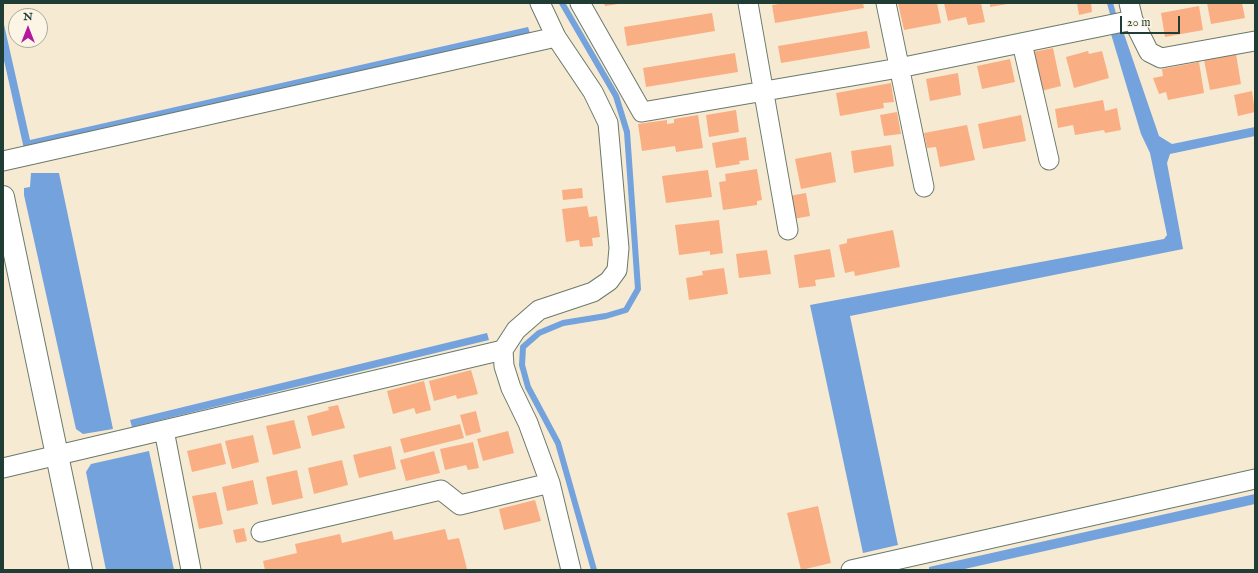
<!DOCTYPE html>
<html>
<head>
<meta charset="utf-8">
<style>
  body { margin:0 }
  #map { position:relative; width:1258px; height:573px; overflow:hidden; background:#f6ead2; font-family:"IM FELL English",serif }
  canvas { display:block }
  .frame { position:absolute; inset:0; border:4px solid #1f3d34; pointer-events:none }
  .north { position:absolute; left:8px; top:8px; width:40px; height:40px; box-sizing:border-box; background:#fcf5e5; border:1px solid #a4ab9e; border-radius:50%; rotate:0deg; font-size:11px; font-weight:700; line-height:16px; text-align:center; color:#1f3d34 }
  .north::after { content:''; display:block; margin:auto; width:14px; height:18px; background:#b5179e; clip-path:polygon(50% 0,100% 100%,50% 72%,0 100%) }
  .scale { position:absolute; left:1120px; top:16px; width:60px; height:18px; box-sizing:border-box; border:2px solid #1f3d34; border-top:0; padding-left:5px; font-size:12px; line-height:14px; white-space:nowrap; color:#1f3d34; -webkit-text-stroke:3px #fcf5e5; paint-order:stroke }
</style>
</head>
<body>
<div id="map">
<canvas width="1258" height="573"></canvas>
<div class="frame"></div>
<div class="north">N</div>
<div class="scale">20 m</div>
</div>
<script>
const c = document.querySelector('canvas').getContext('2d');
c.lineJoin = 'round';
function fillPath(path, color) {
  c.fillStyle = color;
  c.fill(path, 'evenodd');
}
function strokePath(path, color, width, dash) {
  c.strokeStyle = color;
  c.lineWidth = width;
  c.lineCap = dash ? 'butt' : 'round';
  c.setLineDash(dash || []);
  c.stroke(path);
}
const water = new Path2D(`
  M 3,20 L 30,140 L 528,27 L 530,33 L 24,149 L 3,56 Z
  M 1123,31 L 1159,136 L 1172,144 L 1255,127 L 1255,136 L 1170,154 L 1167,163 L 1183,249 L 850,316 L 898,545 L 863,553 L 810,305 L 1164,239 L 1167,235 L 1150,153 L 1141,134 L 1111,34 Z
  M 31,173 L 59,173 L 113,429 L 83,434 L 76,429 L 24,195 L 24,188 L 30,187 Z
  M 487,333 L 489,340 L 132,427 L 130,420 Z
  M 149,451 L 174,570 L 106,570 L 86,472 L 91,464 Z
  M 1255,494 L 1255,504 L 960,570 L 929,570 L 929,567 Z`);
const stream = new Path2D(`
  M 562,3 L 616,96 L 627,132 L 638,289 L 626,310 L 606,316 L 563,323 L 539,333 L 523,347 L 522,365 L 528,387 L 558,443 L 594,570
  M 1110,3 L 1115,21`);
const building = new Path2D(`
  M 604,3 L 618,3 L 618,4 L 605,6 Z
  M 786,3 L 863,3 L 864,8 L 775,23 L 772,5 Z
  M 898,3 L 937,3 L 941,23 L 904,30 Z
  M 944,3 L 981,3 L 985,22 L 968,25 L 966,17 L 948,21 Z
  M 990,3 L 1007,3 L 1007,4 L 990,7 Z
  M 1077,3 L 1091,3 L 1092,12 L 1079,15 Z
  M 1207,3 L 1242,3 L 1245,18 L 1211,24 Z
  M 1199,6 L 1203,30 L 1165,37 L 1161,13 Z
  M 712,13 L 715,31 L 627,46 L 624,27 Z
  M 867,31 L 870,48 L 781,63 L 778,46 Z
  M 1053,48 L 1061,86 L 1041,91 L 1033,52 Z
  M 1088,51 L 1089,54 L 1102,51 L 1109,78 L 1074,88 L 1066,57 Z
  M 735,53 L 738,72 L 646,87 L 643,68 Z
  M 1236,54 L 1241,84 L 1210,90 L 1204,60 Z
  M 1010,59 L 1015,82 L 982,89 L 977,66 Z
  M 1199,62 L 1204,93 L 1168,100 L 1166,92 L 1159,94 L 1153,78 L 1163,76 L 1162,69 Z
  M 958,73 L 961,95 L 930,101 L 926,79 Z
  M 891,83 L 894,102 L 883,103 L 884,108 L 840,116 L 836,93 Z
  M 1252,91 L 1255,112 L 1238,116 L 1234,95 Z
  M 1103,100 L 1105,111 L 1117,108 L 1121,130 L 1105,133 L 1104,130 L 1075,135 L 1073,125 L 1058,128 L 1055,109 Z
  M 736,110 L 739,132 L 709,137 L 706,115 Z
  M 897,112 L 901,134 L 884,136 L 880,115 Z
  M 698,115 L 703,148 L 676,152 L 675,146 L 642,151 L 638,124 L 667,120 L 667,124 L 674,123 L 674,119 Z
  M 1021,115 L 1026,141 L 983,149 L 978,124 Z
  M 967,125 L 975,160 L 940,167 L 936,147 L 927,148 L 924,133 Z
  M 746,137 L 749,160 L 739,161 L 740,164 L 716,168 L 712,143 Z
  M 891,145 L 894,166 L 854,173 L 851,151 Z
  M 831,152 L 836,182 L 801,189 L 795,159 Z
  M 757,169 L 762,200 L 757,201 L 757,205 L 723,210 L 719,182 L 726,181 L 725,174 Z
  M 708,170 L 712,197 L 666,203 L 662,176 Z
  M 582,188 L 583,198 L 563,200 L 562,190 Z
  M 806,193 L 810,216 L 793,219 L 789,196 Z
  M 587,206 L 589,217 L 597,216 L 600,237 L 592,238 L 593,246 L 580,247 L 579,240 L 566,242 L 562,209 Z
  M 719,220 L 723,253 L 710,255 L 710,251 L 679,255 L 675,225 Z
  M 893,230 L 900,267 L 855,276 L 854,271 L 845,273 L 839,245 L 847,243 L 847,239 Z
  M 830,249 L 835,277 L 815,280 L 816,286 L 799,288 L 794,255 Z
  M 767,250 L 771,274 L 739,278 L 736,254 Z
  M 724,268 L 728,294 L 689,300 L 686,278 L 703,275 L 702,271 Z
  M 471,370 L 478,394 L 457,399 L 456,395 L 434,401 L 429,381 Z
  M 424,381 L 431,410 L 416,414 L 414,408 L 393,414 L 387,391 Z
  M 338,405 L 345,428 L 312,436 L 307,416 L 329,410 L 328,407 Z
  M 476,411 L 481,432 L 466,436 L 460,415 Z
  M 294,420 L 301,448 L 273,455 L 266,426 Z
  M 460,424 L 464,438 L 404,453 L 400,439 Z
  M 508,431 L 514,453 L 483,461 L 477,439 Z
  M 253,435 L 259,462 L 232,469 L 225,441 Z
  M 473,442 L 479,468 L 468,470 L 466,465 L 445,470 L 440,449 Z
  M 221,443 L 226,464 L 192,472 L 187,451 Z
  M 391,446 L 396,469 L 359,478 L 353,455 Z
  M 434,451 L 440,473 L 406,481 L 400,460 Z
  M 342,460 L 348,485 L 314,494 L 308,468 Z
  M 297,470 L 303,498 L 272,505 L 266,477 Z
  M 253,480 L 258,504 L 227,511 L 222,487 Z
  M 216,492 L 223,524 L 199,529 L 192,496 Z
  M 535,500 L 541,521 L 504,530 L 499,509 Z
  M 818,506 L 831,563 L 801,570 L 787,513 Z
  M 244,528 L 247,541 L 236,543 L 233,530 Z
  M 445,529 L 448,540 L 459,538 L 467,569 L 265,570 L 263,561 L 297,553 L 295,544 L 340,534 L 342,543 L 392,531 L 394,540 Z`);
const street = new Path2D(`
  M 540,3 L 556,37 L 593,92 L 608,123 L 619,248 L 617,270 L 609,281 L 593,292 L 539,310 L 516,330 L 503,350 L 504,366 L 511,388 L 528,423 L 550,483 L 571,570
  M 580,3 L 642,112 L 899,68 L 1133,20
  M 748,3 L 788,230
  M 886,3 L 924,187
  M 1129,3 L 1133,20 L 1149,52 L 1161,58 L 1255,41
  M 1022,43 L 1049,160
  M 3,161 L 556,37
  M 164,430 L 191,570
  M 3,468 L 503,350
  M 261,532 L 441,490 L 460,505 L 550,483
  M 851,570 L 1255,479`);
const secondary = new Path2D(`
  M 3,197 L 81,570`);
fillPath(water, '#73a2dc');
strokePath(stream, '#73a2dc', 6);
fillPath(building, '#f9af83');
strokePath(street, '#6a7a6b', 21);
strokePath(secondary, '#6a7a6b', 24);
strokePath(street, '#fff', 19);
strokePath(secondary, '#fff', 22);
</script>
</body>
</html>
